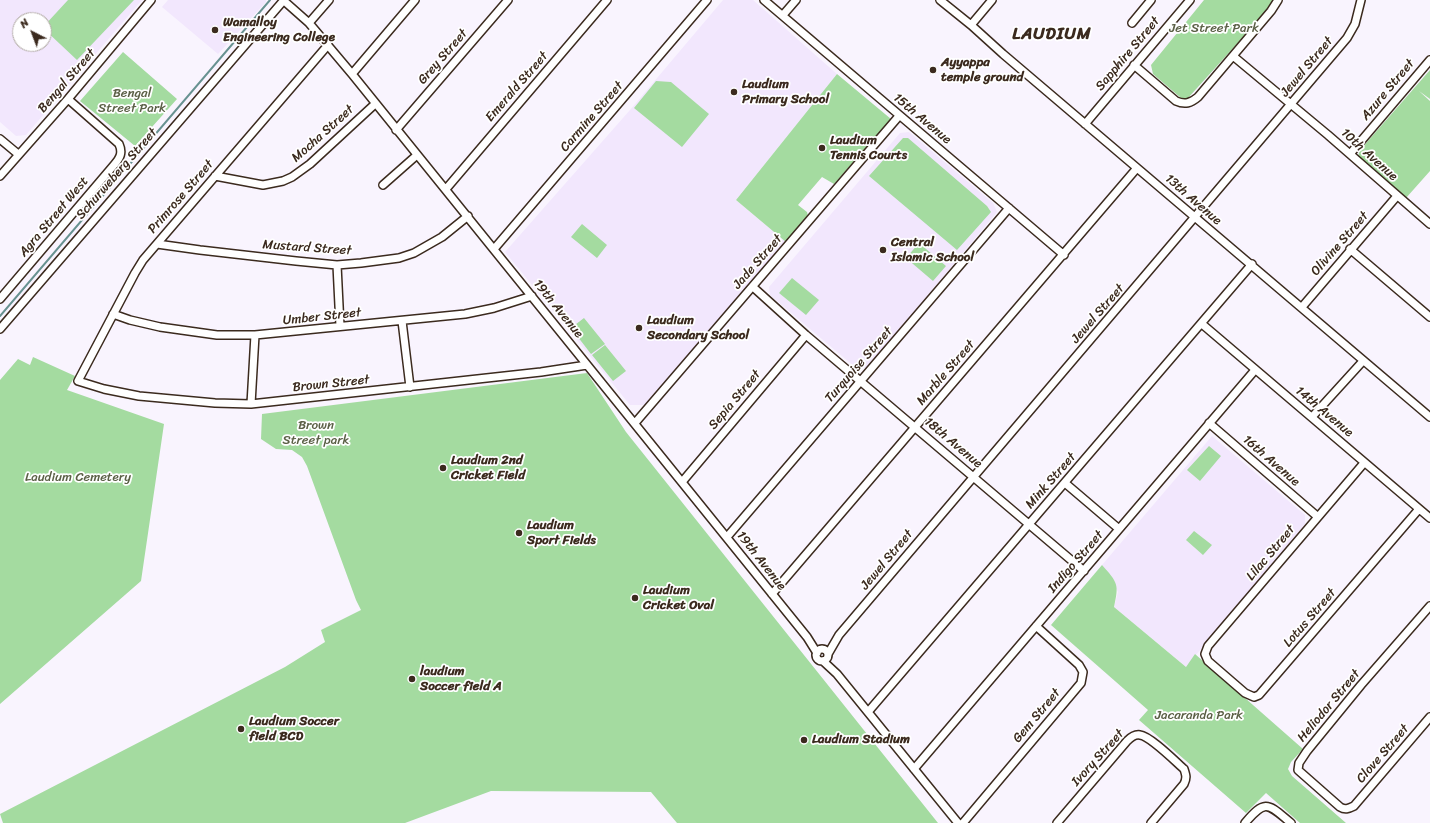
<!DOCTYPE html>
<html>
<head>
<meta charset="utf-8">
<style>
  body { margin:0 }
  #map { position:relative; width:1430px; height:823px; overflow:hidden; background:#f9f4fe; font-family:Sriracha,sans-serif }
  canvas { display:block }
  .north { position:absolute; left:12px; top:12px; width:40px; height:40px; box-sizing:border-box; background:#fff; border:1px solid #b1aaa5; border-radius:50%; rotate:318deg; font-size:11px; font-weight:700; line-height:16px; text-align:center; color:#3b2a1e }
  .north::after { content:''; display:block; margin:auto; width:14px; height:18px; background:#3b2a1e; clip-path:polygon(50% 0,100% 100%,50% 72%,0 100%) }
</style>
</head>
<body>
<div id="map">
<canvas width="1430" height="823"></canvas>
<div class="north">N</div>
</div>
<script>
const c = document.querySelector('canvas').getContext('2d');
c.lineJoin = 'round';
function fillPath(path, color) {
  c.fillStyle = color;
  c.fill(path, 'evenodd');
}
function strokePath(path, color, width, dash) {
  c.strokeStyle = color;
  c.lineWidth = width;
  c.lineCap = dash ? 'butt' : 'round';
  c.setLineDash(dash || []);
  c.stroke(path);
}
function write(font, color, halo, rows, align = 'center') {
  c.font = font + ' Sriracha,sans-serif';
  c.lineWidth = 3.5;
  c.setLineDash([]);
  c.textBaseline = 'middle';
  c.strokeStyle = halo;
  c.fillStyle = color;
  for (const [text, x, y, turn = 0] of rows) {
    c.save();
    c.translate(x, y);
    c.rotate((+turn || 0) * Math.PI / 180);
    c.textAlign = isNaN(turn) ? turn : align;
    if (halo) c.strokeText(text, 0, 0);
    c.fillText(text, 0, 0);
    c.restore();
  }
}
const built = new Path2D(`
  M 0,0 L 142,0 L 26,135 L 16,136 L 0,122 ZM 20,20 L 44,20 L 44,44 L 20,44 Z
  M 168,0 L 266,0 L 266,2 L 218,54 L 162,7 Z
  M 723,0 L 753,0 L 837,74 L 736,200 L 786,242 L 644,405 L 630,405 L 505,252 L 630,110 Z
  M 909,132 L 993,203 L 997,212 L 867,368 L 856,368 L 770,295 L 769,287 L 900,133 Z
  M 1212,436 L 1305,515 L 1305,524 L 1186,667 L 1114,607 L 1118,592 L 1102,565 Z`);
const green = new Path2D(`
  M 68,0 L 134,0 L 77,60 L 44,29 L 44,26 Z
  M 1204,0 L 1274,0 L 1273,4 L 1188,98 L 1181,98 L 1153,74 L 1151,65 Z
  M 123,52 L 177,99 L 135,146 L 80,101 Z
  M 1430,70 L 1430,99 L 1419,91 L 1430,101 L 1430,171 L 1406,198 L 1358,156 L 1360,150 Z
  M 837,74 L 891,119 L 834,184 L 822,177 L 798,205 L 807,212 L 808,216 L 786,242 L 736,200 Z
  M 656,81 L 671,82 L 709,114 L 682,147 L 634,108 Z
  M 903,138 L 908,138 L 987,206 L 991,212 L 957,250 L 869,176 Z
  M 582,224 L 607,245 L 597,258 L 571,237 Z
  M 919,243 L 946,266 L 933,281 L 906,258 Z
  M 792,278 L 819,300 L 806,315 L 779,293 Z
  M 584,318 L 605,344 L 591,354 L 571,328 Z
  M 605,345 L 626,371 L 613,381 L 592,355 Z
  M 33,357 L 75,376 L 67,390 L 164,424 L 141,581 L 0,704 L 0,380 L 18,359 L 30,365 Z
  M 587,373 L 626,432 L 938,823 L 677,823 L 651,792 L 491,791 L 405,823 L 3,823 L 0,814 L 285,667 L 325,642 L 321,630 L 361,610 L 356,600 L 307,466 L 302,457 L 292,450 L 276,449 L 261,439 L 262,414 Z
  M 1209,446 L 1221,456 L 1200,481 L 1187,470 Z
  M 1194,531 L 1212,545 L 1203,555 L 1186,540 Z
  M 1102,565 C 1118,583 1119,584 1114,607 L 1186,667 L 1195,654 L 1303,749 L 1291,762 L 1288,769 L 1292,776 L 1346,823 L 1300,823 L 1266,793 L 1246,813 L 1139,720 L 1148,710 L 1051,625 Z`);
const stream = new Path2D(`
  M 0,316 L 270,0`);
const street = new Path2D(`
  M 283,0 L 309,23 L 352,74 L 807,637 L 817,653
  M 764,0 L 1064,255
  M 940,0 L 971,25 L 1003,54 L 1430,417
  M 783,15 L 796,0
  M 309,23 L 329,0
  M 1132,23 L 1151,0
  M 971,25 L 992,0
  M 328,45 L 143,260 L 135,273 L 78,381 L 104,389 L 139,396 L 215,403 L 251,404 L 541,372 L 587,365
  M 1233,56 L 1328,135 L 1430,224
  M 1134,65 L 1176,101 C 1185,105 1191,103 1198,97 L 1271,11 L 1278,0
  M 352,74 L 415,0
  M 1085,124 L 1190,0
  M 396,130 L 508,0
  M 0,139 L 18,154
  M 1350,154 L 1430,60
  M 0,176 L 68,99 L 151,0
  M 215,176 L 263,185 L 283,181 L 292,177 L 310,164 L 375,104
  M 383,185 L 417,155
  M 446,189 L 607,0
  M 157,244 L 200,250 L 296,261 L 337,265 L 361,263 L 399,258 L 414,253 L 442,237 L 468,216
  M 494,249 L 707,0
  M 1350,249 L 1430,317
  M 337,265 L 340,326
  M 753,287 L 806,335 L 1084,571
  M 0,299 L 114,165 C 120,158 123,153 119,144 L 68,99
  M 1302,307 L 1397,196
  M 113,314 L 130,320 L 160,327 L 217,335 L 255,335 L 465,314 L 494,308 L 532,296
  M 402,321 L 410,387
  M 1202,324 L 1430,518
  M 0,329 L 284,0
  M 251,404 L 255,335
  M 1312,417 L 1363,361
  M 635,423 L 899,116
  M 1209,423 L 1318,517
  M 1364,463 L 1208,646 L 1205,654 L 1208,661 L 1245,693 L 1254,697 L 1259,695 L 1419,509
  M 682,482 L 806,335
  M 1065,483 L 1119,529
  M 727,537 L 1009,208
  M 772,594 L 1137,168
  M 1430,606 L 1361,685 L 1307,751 L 1299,763 L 1298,770 L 1340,807 C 1345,810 1348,809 1354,806 L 1430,717
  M816 655a6 6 0 1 1 12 0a6 6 0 1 1-12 0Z
  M 828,654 L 839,635 L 1347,38 L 1355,24 L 1361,0
  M 823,661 L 837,674 L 958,823
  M 868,712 L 1252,264
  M 914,769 L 1255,370
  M 963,823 L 1081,683 L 1083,672 L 1079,665 L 1036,626
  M 1057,823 L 1127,741 C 1131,737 1135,734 1140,735 C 1150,736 1176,762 1184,769 C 1186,775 1187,778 1184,784 L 1151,823
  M 1245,823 C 1266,798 1268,804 1291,823`);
const markers = [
  [215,30,4,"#3b2a1e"],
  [933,70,4,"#3b2a1e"],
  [734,92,4,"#3b2a1e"],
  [822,148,4,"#3b2a1e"],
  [883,250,4,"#3b2a1e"],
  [639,328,4,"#3b2a1e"],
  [443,468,4,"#3b2a1e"],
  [519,533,4,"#3b2a1e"],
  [635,598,4,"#3b2a1e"],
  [412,679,4,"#3b2a1e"],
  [241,729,4,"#3b2a1e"],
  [804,740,4,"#3b2a1e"]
];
const poiNames = [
  ["Wamalloy",223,23],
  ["Engineering College",223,38],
  ["Ayyappa",941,63],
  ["temple ground",941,78],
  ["Laudium",742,85],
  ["Primary School",742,100],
  ["Laudium",830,141],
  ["Tennis Courts",830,156],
  ["Central",891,243],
  ["Islamic School",891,258],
  ["Laudium",647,321],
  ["Secondary School",647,336],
  ["Laudium 2nd",451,461],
  ["Cricket Field",451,476],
  ["Laudium",527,526],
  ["Sport Fields",527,541],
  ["Laudium",643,591],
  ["Cricket Oval",643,606],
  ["laudium",420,672],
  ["Soccer field A",420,687],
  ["Laudium Soccer",249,722],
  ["field BCD",249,737],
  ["Laudium Stadium",812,740]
];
const parkNames = [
  ["Jet Street Park",1214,29],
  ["Bengal",132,94],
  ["Street Park",132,109],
  ["Brown",316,426],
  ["Street park",316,441],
  ["Laudium Cemetery",78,478],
  ["Jacaranda Park",1199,716]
];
const streetNames = [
  ["Sapphire Street",1128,54,-50],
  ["Grey Street",443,57,-49],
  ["Jewel Street",1307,67,-50],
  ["Bengal Street",67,81,-49],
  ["Emerald Street",517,87,-49],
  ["Azure Street",1388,90,-50],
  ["Carmine Street",592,117,-49],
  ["15th Avenue",922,119,40],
  ["Mocha Street",323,134,-42],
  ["10th Avenue",1369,155,42],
  ["Schurweberg Street",117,174,-49],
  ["Primrose Street",181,197,-49],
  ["13th Avenue",1193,200,41],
  ["Agra Street West",54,217,-50],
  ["Olivine Street",1340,244,-49],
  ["Mustard Street",307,248,4],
  ["Jade Street",758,262,-49],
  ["19th Avenue",558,309,51],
  ["Jewel Street",1098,314,-49],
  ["Umber Street",322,317,-6],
  ["Turquoise Street",859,365,-49],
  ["Marble Street",946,373,-49],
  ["Brown Street",331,384,-6],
  ["Sepia Street",735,400,-50],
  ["14th Avenue",1324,412,40],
  ["18th Avenue",953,443,40],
  ["16th Avenue",1271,461,41],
  ["Mink Street",1051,481,-49],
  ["Lilac Street",1271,553,-50],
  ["Jewel Street",887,560,-50],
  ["19th Avenue",761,561,52],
  ["Indigo Street",1076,562,-49],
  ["Lotus Street",1310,618,-49],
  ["Heliodor Street",1329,706,-50],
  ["Gem Street",1037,716,-50],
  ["Clove Street",1383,754,-49],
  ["Ivory Street",1098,758,-48]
];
const districtNames = [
  ["LAUDIUM",1052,35]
];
fillPath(built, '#f2e7fd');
fillPath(green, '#a4dba0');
strokePath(stream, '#689291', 2);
strokePath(street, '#3b2a1e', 10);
strokePath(street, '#fff', 7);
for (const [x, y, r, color] of markers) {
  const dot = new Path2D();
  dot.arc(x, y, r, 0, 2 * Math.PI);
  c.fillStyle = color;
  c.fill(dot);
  strokePath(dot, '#fff', 1.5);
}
write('bold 13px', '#3b2a1e', '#fff', poiNames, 'left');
write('13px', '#5a5f45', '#fff', parkNames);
write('13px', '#3b2a1e', '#fff', streetNames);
c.letterSpacing = '1px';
write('bold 17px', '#3b2a1e', '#fff', districtNames);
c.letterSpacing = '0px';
</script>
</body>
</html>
